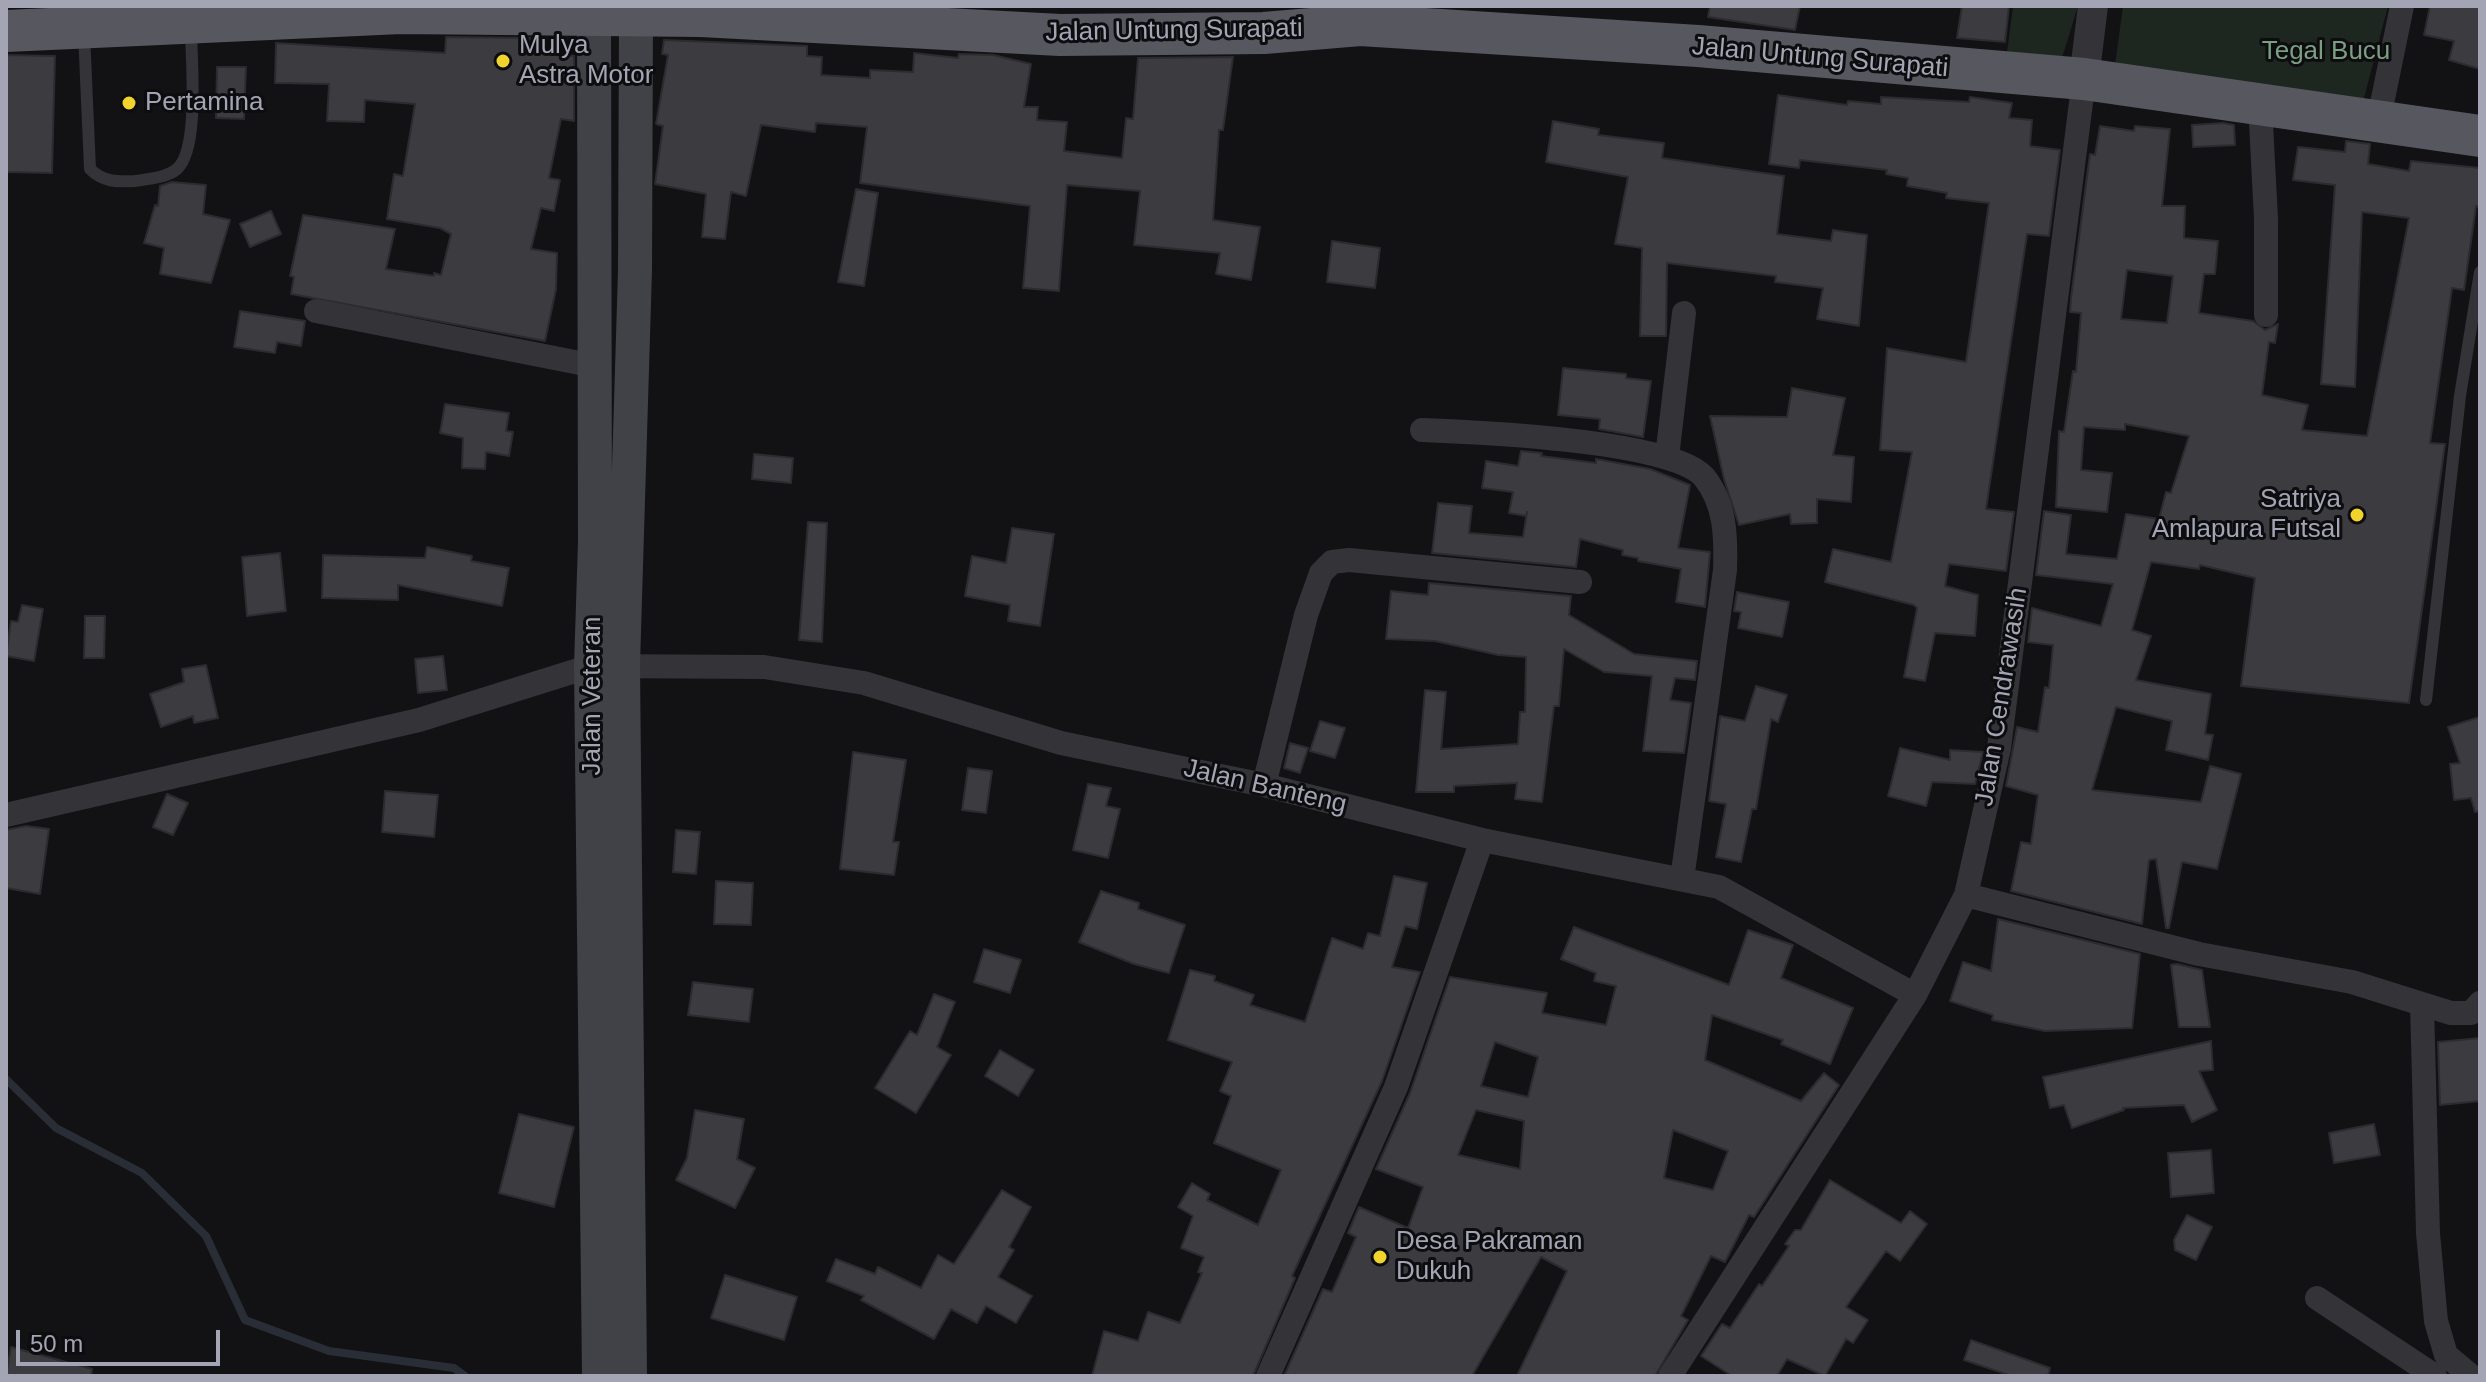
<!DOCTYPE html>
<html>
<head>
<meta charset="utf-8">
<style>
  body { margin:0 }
  #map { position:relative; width:2486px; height:1382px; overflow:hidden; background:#121113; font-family:Arial,sans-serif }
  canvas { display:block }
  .frame { position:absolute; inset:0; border:8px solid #a3a5b4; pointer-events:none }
  .scale { position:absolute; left:16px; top:1330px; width:204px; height:36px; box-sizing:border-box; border:4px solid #a3a5b4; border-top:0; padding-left:10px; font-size:24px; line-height:28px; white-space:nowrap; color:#a3a5b4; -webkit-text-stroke:6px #0d0c0e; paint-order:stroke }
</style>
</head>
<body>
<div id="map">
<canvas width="2486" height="1382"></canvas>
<div class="frame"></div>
<div class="scale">50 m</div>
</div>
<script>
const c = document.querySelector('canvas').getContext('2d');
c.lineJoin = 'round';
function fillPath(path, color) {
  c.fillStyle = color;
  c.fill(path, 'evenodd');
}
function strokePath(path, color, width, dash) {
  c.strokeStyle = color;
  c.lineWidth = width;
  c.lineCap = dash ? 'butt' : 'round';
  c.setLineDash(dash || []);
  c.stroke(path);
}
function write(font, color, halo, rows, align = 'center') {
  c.font = font + ' Arial,sans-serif';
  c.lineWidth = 6;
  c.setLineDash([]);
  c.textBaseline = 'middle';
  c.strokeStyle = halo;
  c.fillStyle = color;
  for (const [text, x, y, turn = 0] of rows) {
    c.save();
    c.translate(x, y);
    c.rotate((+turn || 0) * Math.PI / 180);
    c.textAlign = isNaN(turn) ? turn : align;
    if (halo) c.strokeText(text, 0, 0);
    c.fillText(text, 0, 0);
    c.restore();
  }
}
const green = new Path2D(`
  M 2013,6 L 2078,6 L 2059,68 L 2006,60 Z
  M 2123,6 L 2388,6 L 2363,102 L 2114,73 Z`);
const stream = new Path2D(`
  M 6,1079 L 56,1128 L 142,1173 L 206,1236 L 245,1320 L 329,1351 L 454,1368 L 465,1376`);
const building = new Path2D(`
  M 1710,6 L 1800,6 L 1795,30 L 1708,17 Z
  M 1962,6 L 2009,6 L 2005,42 L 1957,38 Z
  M 2430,6 L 2480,6 L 2480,69 L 2449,60 L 2454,41 L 2424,35 Z
  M 446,37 L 530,38 L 528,48 L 574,56 L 574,121 L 561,119 L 549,178 L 560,180 L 554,211 L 541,208 L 531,249 L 557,253 L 556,289 L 545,341 L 291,294 L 294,277 L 290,276 L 303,215 L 395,229 L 386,269 L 434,276 L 434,273 L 441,275 L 451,234 L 440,228 L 387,219 L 394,174 L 403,176 L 415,104 L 365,100 L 364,122 L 327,121 L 329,84 L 275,83 L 276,43 L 445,53 Z
  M 664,40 L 807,46 L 807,56 L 822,57 L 821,75 L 870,78 L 870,70 L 913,72 L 914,53 L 958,58 L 959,54 L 993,55 L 1031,64 L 1024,107 L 1038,107 L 1037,120 L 1067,122 L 1064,151 L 1122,158 L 1126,118 L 1133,119 L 1138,58 L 1233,57 L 1223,130 L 1219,130 L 1213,220 L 1260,227 L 1251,280 L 1216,274 L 1220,253 L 1134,245 L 1140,191 L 1067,185 L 1059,291 L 1023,288 L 1030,206 L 860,183 L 867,127 L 816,123 L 815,132 L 761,125 L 746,196 L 731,192 L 725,239 L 702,237 L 706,194 L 655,184 L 663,126 L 656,124 L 668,55 L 662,54 Z
  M 6,55 L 55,56 L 52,173 L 6,172 Z
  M 217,67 L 246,67 L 244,119 L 216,118 Z
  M 1778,95 L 1847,105 L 1848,101 L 1881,104 L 1881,97 L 1969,102 L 1970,97 L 2012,103 L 2009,118 L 2032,120 L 2030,146 L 2060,150 L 2049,236 L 2027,234 L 1986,509 L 2014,512 L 2006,571 L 1949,564 L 1945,586 L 1978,595 L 1975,636 L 1935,633 L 1925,681 L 1904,677 L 1917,608 L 1914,605 L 1825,582 L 1833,549 L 1891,562 L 1912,452 L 1880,450 L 1887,348 L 1966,362 L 1989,203 L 1946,198 L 1947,193 L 1907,186 L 1908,178 L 1886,174 L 1887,170 L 1800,160 L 1799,168 L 1769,164 Z
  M 1553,121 L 1599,129 L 1598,135 L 1664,143 L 1662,158 L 1784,176 L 1777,234 L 1831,241 L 1833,230 L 1867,235 L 1859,326 L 1817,319 L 1823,288 L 1775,282 L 1776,276 L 1667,263 L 1666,336 L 1640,336 L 1642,248 L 1615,244 L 1628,177 L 1546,162 Z
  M 2223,123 L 2234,125 L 2235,145 L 2193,147 L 2192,125 Z
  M 2100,126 L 2134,131 L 2135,126 L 2170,129 L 2162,206 L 2185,206 L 2184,238 L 2218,241 L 2215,274 L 2204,274 L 2199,313 L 2253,321 L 2265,330 L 2278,324 L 2275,343 L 2269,342 L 2262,395 L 2308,405 L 2302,430 L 2367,436 L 2409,218 L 2362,212 L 2355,387 L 2321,384 L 2335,185 L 2293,180 L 2298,147 L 2345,152 L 2346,141 L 2370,144 L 2368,164 L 2409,171 L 2411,161 L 2480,168 L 2480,207 L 2476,206 L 2464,290 L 2452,288 L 2430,443 L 2445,444 L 2409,703 L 2241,686 L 2255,578 L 2200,565 L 2199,569 L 2151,562 L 2132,630 L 2151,636 L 2136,680 L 2211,694 L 2205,734 L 2213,735 L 2208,760 L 2166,750 L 2172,721 L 2116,707 L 2092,790 L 2201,802 L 2210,766 L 2241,774 L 2217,869 L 2182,862 L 2169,928 L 2166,928 L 2156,859 L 2149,860 L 2142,924 L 2011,891 L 2021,842 L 2031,844 L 2038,795 L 2006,786 L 2017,727 L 2038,732 L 2045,687 L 2049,688 L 2053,645 L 2028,642 L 2032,608 L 2101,626 L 2113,584 L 2036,575 L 2044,511 L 2071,515 L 2066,554 L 2117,559 L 2126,514 L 2159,519 L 2166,492 L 2171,493 L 2189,436 L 2125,424 L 2125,430 L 2084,427 L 2081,470 L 2112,473 L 2107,512 L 2056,507 L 2059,431 L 2064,432 L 2073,371 L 2076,372 L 2081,313 L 2070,312 L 2071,298 L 2090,154 L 2095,155 ZM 2127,270 L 2173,276 L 2167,323 L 2121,319 Z
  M 172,182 L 206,185 L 203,214 L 230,220 L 211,283 L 160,274 L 164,248 L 144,243 L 155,205 L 158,206 L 160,186 Z
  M 856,189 L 878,193 L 864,286 L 838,282 Z
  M 271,211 L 281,234 L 250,247 L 240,224 Z
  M 1332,241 L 1380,248 L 1375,288 L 1327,282 Z
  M 240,311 L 305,321 L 301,346 L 277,342 L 275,353 L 234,347 Z
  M 1563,368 L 1626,374 L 1626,378 L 1651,381 L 1643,437 L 1599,429 L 1600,419 L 1558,415 Z
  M 1792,388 L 1845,398 L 1833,455 L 1854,457 L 1851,502 L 1817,499 L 1817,523 L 1791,524 L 1790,514 L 1739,525 L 1724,479 L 1710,416 L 1787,417 Z
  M 445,404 L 509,413 L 506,431 L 513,432 L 509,456 L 486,452 L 485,469 L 462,468 L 463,438 L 440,433 Z
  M 1521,451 L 1542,453 L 1541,456 L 1596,463 L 1596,459 L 1650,469 L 1690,485 L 1678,548 L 1710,552 L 1705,607 L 1676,602 L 1681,569 L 1638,561 L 1638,558 L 1622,555 L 1623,550 L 1580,539 L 1576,567 L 1432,553 L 1438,503 L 1472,506 L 1469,533 L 1523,537 L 1527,512 L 1526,516 L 1509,513 L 1513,492 L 1482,488 L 1486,461 L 1518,466 Z
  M 754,454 L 793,458 L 791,483 L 752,479 Z
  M 808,522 L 827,523 L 822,642 L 799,640 Z
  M 1012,528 L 1054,534 L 1040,626 L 1008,621 L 1010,605 L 965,596 L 972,556 L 1006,563 Z
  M 427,547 L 472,556 L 471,561 L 509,568 L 502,606 L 398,585 L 398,600 L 322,598 L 323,555 L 425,558 Z
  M 280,553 L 286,611 L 247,616 L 242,557 Z
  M 1429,583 L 1571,596 L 1569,615 L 1634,654 L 1697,661 L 1695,680 L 1675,678 L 1670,700 L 1691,703 L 1684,753 L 1643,751 L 1652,676 L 1604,672 L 1564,649 L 1559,706 L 1554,706 L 1542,802 L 1515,799 L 1517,783 L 1454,786 L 1454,792 L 1416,792 L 1425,690 L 1446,692 L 1441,749 L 1518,744 L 1520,712 L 1525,712 L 1526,657 L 1498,655 L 1435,641 L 1386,639 L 1391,591 L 1428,595 Z
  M 1737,592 L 1789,602 L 1782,637 L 1738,628 L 1741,612 L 1734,611 Z
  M 22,605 L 43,609 L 34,661 L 6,656 L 11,621 L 18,622 Z
  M 85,616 L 105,616 L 104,658 L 84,658 Z
  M 443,656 L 447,690 L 418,693 L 415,659 Z
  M 206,665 L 218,718 L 194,723 L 193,716 L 161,727 L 150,694 L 184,682 L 182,669 Z
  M 1756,686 L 1787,695 L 1778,722 L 1771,719 L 1756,809 L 1752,809 L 1741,862 L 1716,857 L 1726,804 L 1709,801 L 1720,716 L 1745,721 Z
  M 2480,717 L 2480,811 L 2475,812 L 2471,798 L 2454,800 L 2450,764 L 2460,763 L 2448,727 Z
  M 1320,721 L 1345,728 L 1335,758 L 1310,751 Z
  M 1290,743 L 1308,748 L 1300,773 L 1284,768 Z
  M 1900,748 L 1950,760 L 1950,750 L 1983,752 L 1975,784 L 1932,782 L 1926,806 L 1888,796 Z
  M 853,752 L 906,760 L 893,842 L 899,842 L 894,875 L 840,869 Z
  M 968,768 L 992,771 L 986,813 L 962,810 Z
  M 1088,784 L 1111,788 L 1106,806 L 1120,809 L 1108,858 L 1073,850 Z
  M 385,791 L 438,795 L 434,837 L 382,832 Z
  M 167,794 L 188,803 L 173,835 L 153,827 Z
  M 26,826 L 49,829 L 40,894 L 6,888 L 6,830 Z
  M 676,830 L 700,832 L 696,874 L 673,872 Z
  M 1394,876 L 1427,883 L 1417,929 L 1405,926 L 1392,967 L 1420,972 L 1382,1081 L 1292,1276 L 1295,1278 L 1253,1376 L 1092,1376 L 1104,1331 L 1138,1341 L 1148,1312 L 1180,1323 L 1202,1273 L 1198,1272 L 1204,1257 L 1181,1248 L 1193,1216 L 1178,1207 L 1192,1183 L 1210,1194 L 1207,1200 L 1258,1225 L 1281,1170 L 1214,1143 L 1231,1096 L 1220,1091 L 1232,1062 L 1168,1040 L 1190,970 L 1215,976 L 1214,981 L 1254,995 L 1250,1005 L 1305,1022 L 1332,938 L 1363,949 L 1368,933 L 1380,936 Z
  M 716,881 L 753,883 L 751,925 L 714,924 Z
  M 1101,891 L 1139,903 L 1138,909 L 1185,925 L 1169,973 L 1134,964 L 1079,942 Z
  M 1998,919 L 2140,954 L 2132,1028 L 2045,1031 L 1992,1020 L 1993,1015 L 1950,1001 L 1963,962 L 1991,971 Z
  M 1574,927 L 1729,985 L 1748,930 L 1793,945 L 1781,978 L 1853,1008 L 1830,1064 L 1781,1044 L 1783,1040 L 1712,1015 L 1705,1060 L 1801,1101 L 1824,1073 L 1839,1085 L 1754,1217 L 1749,1215 L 1725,1262 L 1711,1256 L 1681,1316 L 1688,1320 L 1655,1376 L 1517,1376 L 1567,1271 L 1541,1257 L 1472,1376 L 1284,1376 L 1323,1289 L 1332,1292 L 1356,1237 L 1348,1233 L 1359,1207 L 1408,1228 L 1423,1187 L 1376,1169 L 1410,1093 L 1450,977 L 1547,993 L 1542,1013 L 1606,1025 L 1616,986 L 1594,981 L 1596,973 L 1561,959 ZM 1495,1042 L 1538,1057 L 1528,1097 L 1481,1086 ZM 1476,1110 L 1524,1121 L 1520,1169 L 1458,1155 ZM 1673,1130 L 1728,1151 L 1713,1190 L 1664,1178 Z
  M 984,949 L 1021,960 L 1010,993 L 974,982 Z
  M 2177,964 L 2202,970 L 2210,1027 L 2179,1027 L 2171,965 Z
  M 693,982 L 753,989 L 749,1022 L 688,1015 Z
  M 934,994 L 955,1002 L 937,1047 L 951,1055 L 916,1113 L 875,1088 L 910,1031 L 917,1035 Z
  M 2480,1038 L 2480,1101 L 2440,1105 L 2438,1042 Z
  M 2211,1041 L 2213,1070 L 2199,1071 L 2217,1110 L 2192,1122 L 2184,1105 L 2123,1108 L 2124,1110 L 2072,1128 L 2064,1105 L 2050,1108 L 2043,1077 Z
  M 1000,1050 L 1034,1070 L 1018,1096 L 985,1076 Z
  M 695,1110 L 744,1119 L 737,1159 L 755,1168 L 735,1208 L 676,1180 L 687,1158 Z
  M 519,1114 L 574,1127 L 554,1207 L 499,1193 Z
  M 2374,1124 L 2380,1155 L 2334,1163 L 2329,1133 Z
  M 2211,1150 L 2214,1193 L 2171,1197 L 2168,1153 Z
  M 1830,1180 L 1901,1223 L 1910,1211 L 1927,1224 L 1900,1261 L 1886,1251 L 1846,1307 L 1868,1320 L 1853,1343 L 1846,1339 L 1825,1376 L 1787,1359 L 1777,1376 L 1732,1376 L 1701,1356 L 1722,1324 L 1730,1328 L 1759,1284 L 1762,1286 L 1789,1246 L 1785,1244 L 1795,1230 L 1801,1230 Z
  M 1002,1190 L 1031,1207 L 1009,1247 L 1014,1250 L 998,1277 L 1032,1296 L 1016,1323 L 986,1306 L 977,1323 L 951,1309 L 934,1339 L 861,1300 L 864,1296 L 827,1281 L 836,1259 L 875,1274 L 878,1267 L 921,1288 L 938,1255 L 954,1264 Z
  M 2187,1215 L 2212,1227 L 2196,1260 L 2175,1250 L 2174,1240 Z
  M 725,1275 L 797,1297 L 784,1340 L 711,1318 Z
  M 1971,1340 L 2050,1368 L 2048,1376 L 2012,1376 L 1964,1360 Z
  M 11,1347 L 92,1369 L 91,1376 L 6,1376 Z`);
const service = new Path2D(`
  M 84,33 L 90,169 C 103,182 117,182 135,181 C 148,179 166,178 177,169 C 200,148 191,59 191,28
  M 2426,700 L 2460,396 L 2480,272`);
const minor = new Path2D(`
  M 2260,104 L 2266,219 L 2266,315
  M 2378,123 L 2402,6
  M 316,311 L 595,366
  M 1422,430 C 1474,432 1673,440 1704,477 C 1726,504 1726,538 1725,570 L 1682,879
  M 1667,457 L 1684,313
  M 1264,785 L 1306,615 L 1321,573 L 1332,562 L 1349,560 L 1580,582
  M 6,815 L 419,720 L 591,666 L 764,667 L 864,683 L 1061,743 L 1264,785 L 1482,840 L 1719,887 L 1915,995
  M 1966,895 L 2199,954 L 2352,982 L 2422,1004 L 2428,1233 L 2436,1321 L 2446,1355 L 2471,1376
  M 2422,1004 L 2451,1013 L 2471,1013 L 2480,1003
  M 2317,1298 L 2435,1376
  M 1268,1376 L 1396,1087 L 1482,840
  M 1670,1376 L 1915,995 L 1966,895 L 1999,748 L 2084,79`);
const tertiary = new Path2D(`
  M 2084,79 L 2093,6`);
const secondary = new Path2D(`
  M 594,16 L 595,542 L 591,666 L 599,1376
  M 630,1376 L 623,664 L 635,271 L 636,18`);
const trunk = new Path2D(`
  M 6,31 L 401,13 L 701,16 L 1060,35 L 1264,33 L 1360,25 L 1698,46 L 2084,79 L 2480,136`);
const markers = [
  [503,61,8,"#f0d32d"],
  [129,103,8,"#f0d32d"],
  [2357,515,8,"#f0d32d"],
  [1380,1257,8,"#f0d32d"]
];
const streetNames = [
  ["Jalan Untung Surapati",1174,31,-1],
  ["Jalan Untung Surapati",1820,58,5],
  ["Jalan Veteran",593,696,-90],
  ["Jalan Cendrawasih",2002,697,-81],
  ["Jalan Banteng",1265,787,13]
];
const poiNames = [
  ["Mulya",519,46],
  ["Astra Motor",519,76],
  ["Pertamina",145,103],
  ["Satriya",2341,500,"right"],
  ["Amlapura Futsal",2341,530,"right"],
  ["Desa Pakraman",1396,1242],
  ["Dukuh",1396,1272]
];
const parkNames = [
  ["Tegal Bucu",2326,52]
];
fillPath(green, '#1e2620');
strokePath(stream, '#282d36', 8);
fillPath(building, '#3c3b40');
strokePath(building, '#2c2b2f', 2);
strokePath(service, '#333338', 12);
strokePath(minor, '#333338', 24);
strokePath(tertiary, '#333338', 30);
strokePath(secondary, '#414148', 34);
strokePath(trunk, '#575760', 42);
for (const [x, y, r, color] of markers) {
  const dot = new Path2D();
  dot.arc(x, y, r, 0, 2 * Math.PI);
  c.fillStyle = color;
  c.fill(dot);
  strokePath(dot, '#0d0c0e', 3);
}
write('26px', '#a3a5b4', '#0d0c0e', streetNames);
write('26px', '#a3a5b4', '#0d0c0e', poiNames, 'left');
write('26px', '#7a9f83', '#0d0c0e', parkNames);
</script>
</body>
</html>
